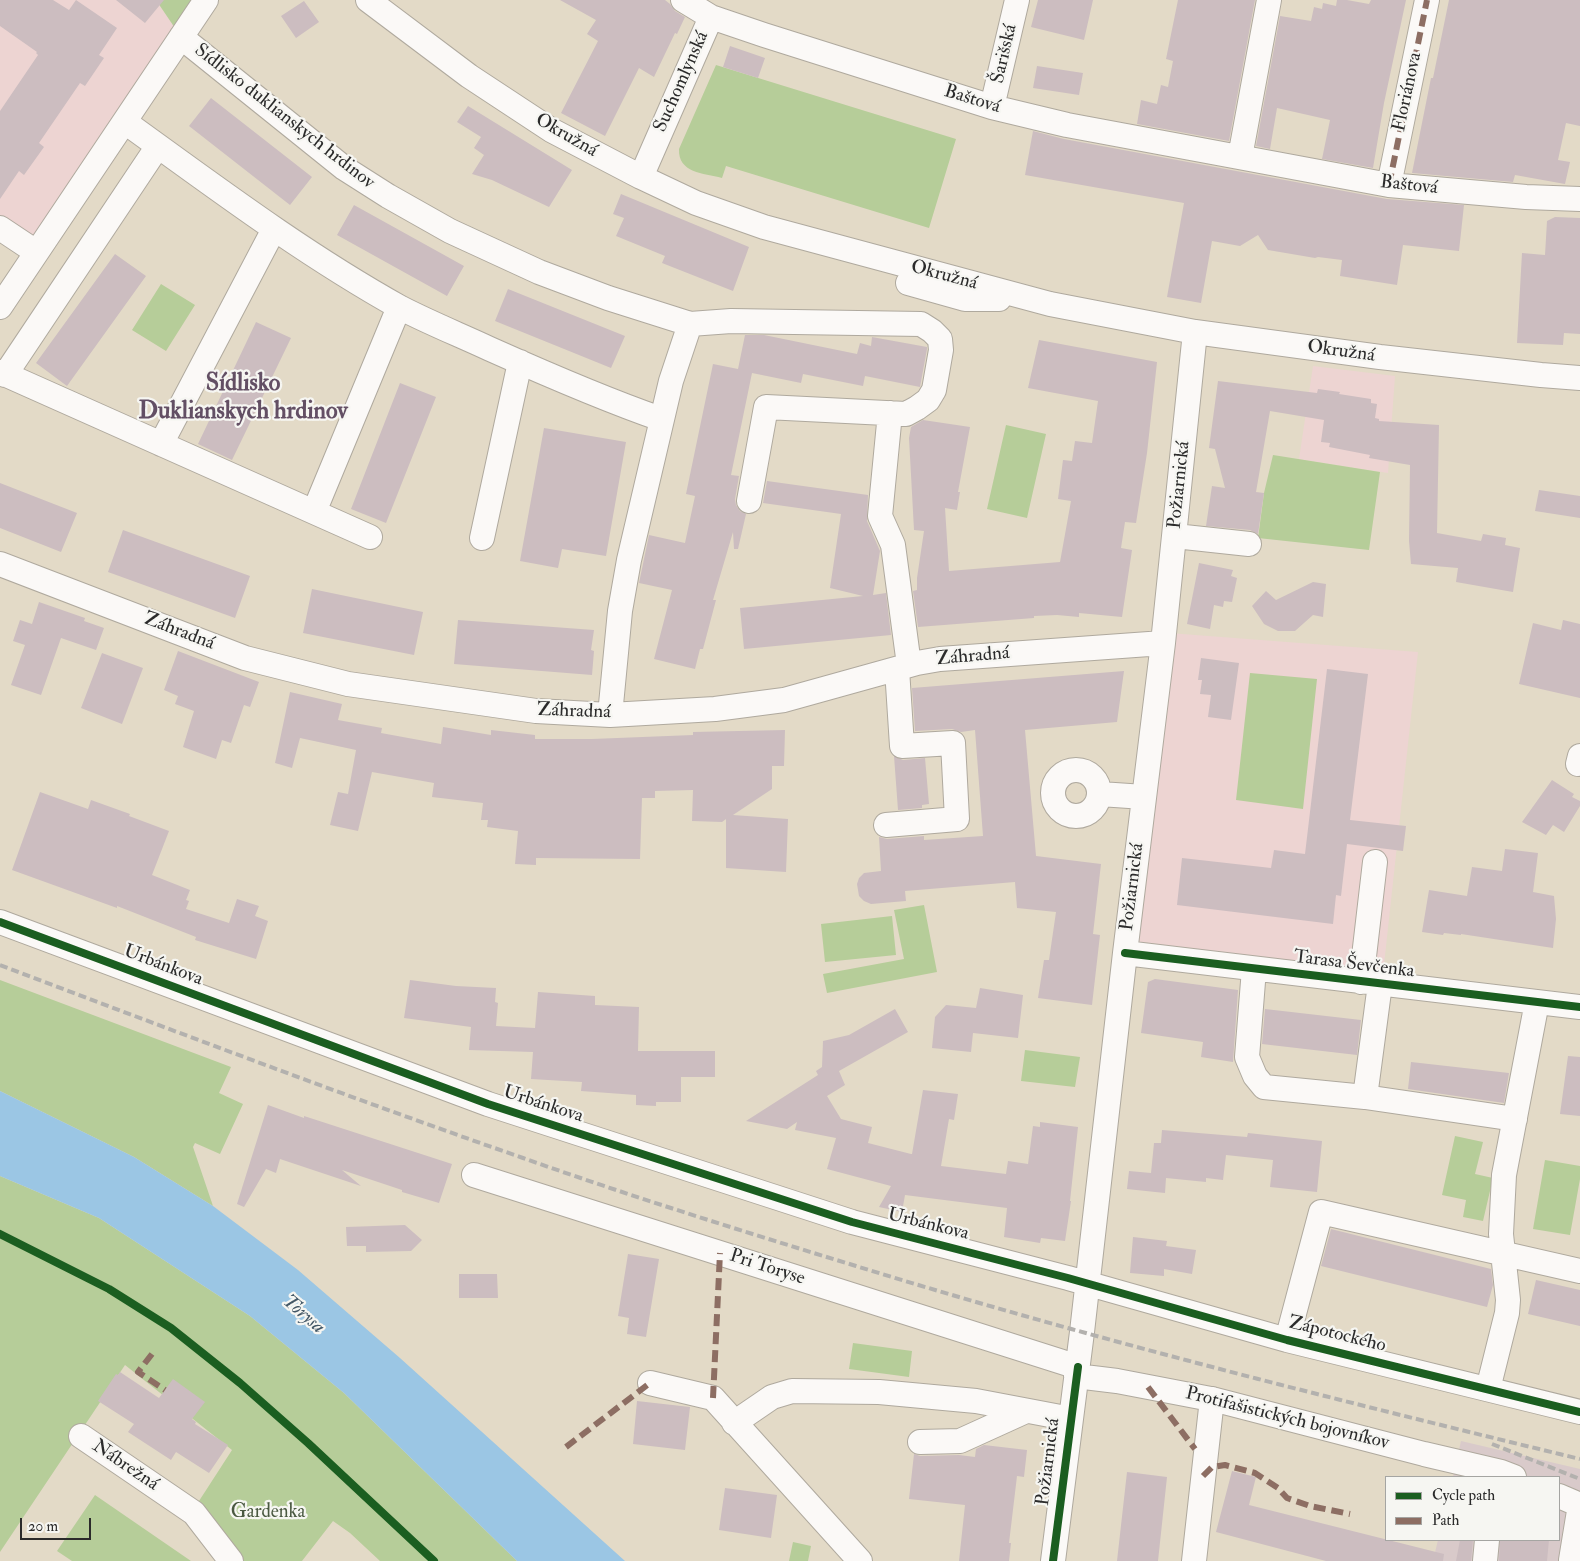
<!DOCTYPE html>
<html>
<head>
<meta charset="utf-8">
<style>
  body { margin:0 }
  #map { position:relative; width:1580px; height:1561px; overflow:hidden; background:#e3dac7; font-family:"IM FELL Double Pica",serif }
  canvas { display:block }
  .legend { position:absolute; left:1385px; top:1476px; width:175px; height:65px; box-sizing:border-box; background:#f6f6f2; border:1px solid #a5a5a2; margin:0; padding:6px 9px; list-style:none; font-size:15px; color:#2b2b2b }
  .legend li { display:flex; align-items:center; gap:10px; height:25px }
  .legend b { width:25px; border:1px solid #a5a5a2 }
  .scale { position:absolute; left:20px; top:1518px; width:71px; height:22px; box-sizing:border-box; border:2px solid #2b2b2b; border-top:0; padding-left:6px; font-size:15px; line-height:18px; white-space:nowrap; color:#2b2b2b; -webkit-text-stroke:4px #f6f6f2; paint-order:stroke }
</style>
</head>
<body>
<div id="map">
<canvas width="1580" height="1561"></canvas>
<ul class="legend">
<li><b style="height:6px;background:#1b5e20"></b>Cycle path</li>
<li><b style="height:6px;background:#8d6e63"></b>Path</li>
</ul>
<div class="scale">20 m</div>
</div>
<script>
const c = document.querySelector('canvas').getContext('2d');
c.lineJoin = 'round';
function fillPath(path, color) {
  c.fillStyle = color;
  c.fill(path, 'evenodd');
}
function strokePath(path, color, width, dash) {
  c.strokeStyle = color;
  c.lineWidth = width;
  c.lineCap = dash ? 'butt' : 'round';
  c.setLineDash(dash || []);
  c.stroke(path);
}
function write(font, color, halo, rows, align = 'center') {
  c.font = font + ' "IM FELL Double Pica",serif';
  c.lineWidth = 4.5;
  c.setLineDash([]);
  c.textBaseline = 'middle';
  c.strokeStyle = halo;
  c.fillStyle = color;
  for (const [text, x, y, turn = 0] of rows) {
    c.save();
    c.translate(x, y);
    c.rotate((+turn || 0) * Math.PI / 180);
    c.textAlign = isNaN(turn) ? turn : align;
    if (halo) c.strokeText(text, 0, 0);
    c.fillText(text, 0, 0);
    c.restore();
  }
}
const built = new Path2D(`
  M 0,0 L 156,0 L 181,37 L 35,251 L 0,228 Z
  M 1313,366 L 1395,376 L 1388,473 L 1299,459 Z
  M 1169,633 L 1418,652 L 1383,974 L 1134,941 Z`);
const industrial = new Path2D(`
  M 1461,1441 L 1580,1469 L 1580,1561 L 1433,1561 L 1438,1540 L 1559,1540 L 1559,1477 L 1453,1477 Z`);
const green = new Path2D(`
  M 156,0 L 199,0 L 181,37 Z
  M 716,65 L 956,139 L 929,228 L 726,166 L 722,178 C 703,173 678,173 679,149 Z
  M 161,284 L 195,305 L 166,351 L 132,330 Z
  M 1006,425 L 1046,434 L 1027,518 L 987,509 Z
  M 1273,455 L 1380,472 L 1369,550 L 1258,538 L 1264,493 Z
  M 1250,673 L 1317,679 L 1303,809 L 1236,800 Z
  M 924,905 L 937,972 L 827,993 L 823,974 L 904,959 L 894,910 Z
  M 892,916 L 896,955 L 825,962 L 821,924 Z
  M 0,980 L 231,1067 L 219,1093 L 243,1104 L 220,1154 L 195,1143 L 193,1147 L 213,1206 L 134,1157 L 0,1091 Z
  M 1025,1050 L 1080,1057 L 1075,1087 L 1021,1081 Z
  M 1455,1136 L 1483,1142 L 1475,1174 L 1493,1178 L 1483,1221 L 1463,1217 L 1466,1200 L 1442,1195 Z
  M 1545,1160 L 1580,1166 L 1580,1179 L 1570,1235 L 1533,1229 Z
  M 0,1176 L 99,1218 L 250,1316 L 344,1393 L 517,1561 L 380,1561 L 350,1533 L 333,1521 L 302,1561 L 241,1561 L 199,1501 L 232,1450 L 125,1365 L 0,1552 Z
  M 853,1343 L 912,1351 L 909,1377 L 849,1369 Z
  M 95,1495 L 191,1561 L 72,1561 L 57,1551 Z
  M 793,1542 L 811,1546 L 808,1561 L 789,1561 Z`);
const water = new Path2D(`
  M 0,1091 L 134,1157 L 213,1206 L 298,1270 L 400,1358 L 625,1561 L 517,1561 L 344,1393 L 250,1316 L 99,1218 L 0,1176 Z`);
const building = new Path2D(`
  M 0,0 L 53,0 L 69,10 L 76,0 L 117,28 L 99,55 L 104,58 L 85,86 L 80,83 L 39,143 L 44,147 L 24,175 L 19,171 L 0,199 L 0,111 L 38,55 L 36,53 L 37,52 L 0,26 Z
  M 116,0 L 164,0 L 145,23 Z
  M 560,0 L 665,0 L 670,4 L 675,11 L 685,17 L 677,34 L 675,33 L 654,77 L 639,68 L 605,136 L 561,113 L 598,41 L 587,34 L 596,20 Z
  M 1038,0 L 1093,0 L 1084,40 L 1031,27 Z
  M 1178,0 L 1255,0 L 1229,141 L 1137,124 L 1141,100 L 1157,104 L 1161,85 L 1168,87 L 1173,61 L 1166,59 Z
  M 1337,0 L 1347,0 L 1369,4 L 1371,0 L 1406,0 L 1384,103 L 1373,168 L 1322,159 L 1330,120 L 1277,108 L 1270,149 L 1256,146 L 1280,16 L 1311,21 L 1314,7 L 1322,9 L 1323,3 L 1336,6 Z
  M 1449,0 L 1580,0 L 1580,126 L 1566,123 L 1558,160 L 1570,162 L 1565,184 L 1515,175 L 1513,182 L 1412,173 L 1431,78 L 1433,78 Z
  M 304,1 L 319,22 L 296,38 L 281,16 Z
  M 730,46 L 765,58 L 758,78 L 723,67 Z
  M 1037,66 L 1083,73 L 1079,95 L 1033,88 Z
  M 211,98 L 312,177 L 290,205 L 189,126 Z
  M 468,106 L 572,170 L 549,207 L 492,180 L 472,174 L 484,155 L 474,148 L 481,137 L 457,122 Z
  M 1033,131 L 1064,139 L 1387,199 L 1464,205 L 1459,251 L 1403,245 L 1397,285 L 1340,276 L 1342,260 L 1318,257 L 1315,258 L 1268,250 L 1258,235 L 1240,246 L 1212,241 L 1201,303 L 1167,297 L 1184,203 L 1025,175 Z
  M 621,194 L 749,247 L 733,291 L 662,263 L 665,256 L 616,236 L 624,218 L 613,214 Z
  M 354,205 L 464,266 L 447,296 L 337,235 Z
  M 1555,217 L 1580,218 L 1580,334 L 1564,333 L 1563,345 L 1517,343 L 1522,253 L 1545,255 L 1547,221 Z
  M 115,254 L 146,276 L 67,386 L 36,363 Z
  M 508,289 L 625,336 L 611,368 L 495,321 Z
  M 256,322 L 291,338 L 232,460 L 198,444 Z
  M 745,335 L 764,335 L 857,354 L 860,343 L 871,346 L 872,337 L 927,347 L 927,349 L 920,387 L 865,376 L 863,386 L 803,374 L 801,383 L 752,373 L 731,475 L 739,476 L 735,499 L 736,505 L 740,511 L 746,514 L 738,549 L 734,549 L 733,532 L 713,600 L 716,600 L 703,649 L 700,649 L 695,669 L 654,659 L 672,590 L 639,583 L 649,535 L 685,543 L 695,496 L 686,494 L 713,364 L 738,369 Z
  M 1039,340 L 1157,362 L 1147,453 L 1136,523 L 1125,522 L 1121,548 L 1132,550 L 1122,617 L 1079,613 L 1079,617 L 1057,615 L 1034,616 L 1034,618 L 918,627 L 913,591 L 917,590 L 917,578 L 924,531 L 914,530 L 909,438 L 911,427 L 923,420 L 970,427 L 958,492 L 960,492 L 957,510 L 945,508 L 949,571 L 1060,562 L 1071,501 L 1058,499 L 1063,460 L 1072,461 L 1075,441 L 1092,443 L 1098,401 L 1028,388 Z
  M 1218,381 L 1317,393 L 1318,389 L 1340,392 L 1339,394 L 1371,399 L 1371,403 L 1377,404 L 1375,418 L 1379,419 L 1379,421 L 1439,425 L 1437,533 L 1481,541 L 1483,534 L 1506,538 L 1505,545 L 1520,548 L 1513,592 L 1456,582 L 1458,568 L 1411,564 L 1409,541 L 1410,465 L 1369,458 L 1370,455 L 1329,447 L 1330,443 L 1321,442 L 1324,420 L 1270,411 L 1256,492 L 1264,493 L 1258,534 L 1250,530 L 1206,526 L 1212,486 L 1225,488 L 1215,449 L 1209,448 Z
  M 400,383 L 436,397 L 386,523 L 351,509 Z
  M 544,428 L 626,442 L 606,556 L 562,549 L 558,568 L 520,561 Z
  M 767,481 L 868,495 L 867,521 L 880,551 L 873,595 L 886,593 L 891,635 L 744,649 L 740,608 L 863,596 L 830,588 L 841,514 L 763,503 Z
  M 0,483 L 77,513 L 61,552 L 0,528 Z
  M 1539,490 L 1580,496 L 1580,518 L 1535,511 Z
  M 123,530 L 250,576 L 235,618 L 108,572 Z
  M 1199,563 L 1233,570 L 1231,576 L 1237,578 L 1232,602 L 1224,601 L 1223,607 L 1214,605 L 1210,629 L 1187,624 Z
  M 1313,582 L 1326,584 L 1323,617 L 1313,615 L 1295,631 L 1278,631 L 1264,624 L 1252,606 L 1266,591 L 1276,600 Z
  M 312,589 L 423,612 L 414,655 L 303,633 Z
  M 39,602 L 85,618 L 84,621 L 104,628 L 96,650 L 61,638 L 41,695 L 11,685 L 25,645 L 13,641 L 20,620 L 32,624 Z
  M 458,620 L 594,630 L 591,650 L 594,651 L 592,675 L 454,664 Z
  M 1563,620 L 1580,624 L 1580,698 L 1519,684 L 1533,623 L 1561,630 Z
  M 178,651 L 259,682 L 250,707 L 244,705 L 231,743 L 222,740 L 216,759 L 183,747 L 194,711 L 175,704 L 178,696 L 164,690 Z
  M 102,653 L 143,668 L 122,724 L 81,708 Z
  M 1201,658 L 1239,663 L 1231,720 L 1208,717 L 1211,695 L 1200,694 L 1202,680 L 1198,680 Z
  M 1327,669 L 1368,674 L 1350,820 L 1406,826 L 1403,851 L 1347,844 L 1341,896 L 1336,895 L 1333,924 L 1177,905 L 1182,858 L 1271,868 L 1274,850 L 1305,854 Z
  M 1124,671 L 1117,722 L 1025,730 L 1036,856 L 1101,864 L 1093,934 L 1100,935 L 1092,1005 L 1038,998 L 1044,960 L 1049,960 L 1056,912 L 1017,908 L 1015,882 L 905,891 L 906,901 L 871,904 L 864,901 L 859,896 L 857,884 L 859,878 L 864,873 L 881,871 L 879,837 L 887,839 L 924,836 L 924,840 L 983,836 L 975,730 L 961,732 L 952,729 L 915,731 L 912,688 Z
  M 290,692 L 342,704 L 338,720 L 382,728 L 381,733 L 441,744 L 443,727 L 491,735 L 491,730 L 535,735 L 535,739 L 592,739 L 693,735 L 693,732 L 785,730 L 784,766 L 772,766 L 772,789 L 733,815 L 788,819 L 786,872 L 726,868 L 726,819 L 722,822 L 692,821 L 693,790 L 655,791 L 655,798 L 642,798 L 640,859 L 536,858 L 536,865 L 515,864 L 518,831 L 487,827 L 488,820 L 481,820 L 483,803 L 432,797 L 434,783 L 372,772 L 358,831 L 330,825 L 338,792 L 348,794 L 356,750 L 300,738 L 292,768 L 275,763 Z
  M 894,756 L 903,760 L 925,758 L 929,804 L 922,805 L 922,808 L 898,810 Z
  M 1552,780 L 1574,794 L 1572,797 L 1580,801 L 1580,806 L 1564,832 L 1553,825 L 1546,835 L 1522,822 Z
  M 40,792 L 88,809 L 91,800 L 130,814 L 129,816 L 169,831 L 152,875 L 190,890 L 186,900 L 189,901 L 186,909 L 229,923 L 237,899 L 259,906 L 255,916 L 268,921 L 256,959 L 195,940 L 196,937 L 117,906 L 117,908 L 12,870 Z
  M 1505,849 L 1538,853 L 1533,892 L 1554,896 L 1556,919 L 1553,948 L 1461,934 L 1461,935 L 1444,933 L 1443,935 L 1422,932 L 1429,890 L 1467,896 L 1472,867 L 1502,871 Z
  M 1155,979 L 1238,990 L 1233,1062 L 1201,1057 L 1203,1042 L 1141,1033 L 1148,982 Z
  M 410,980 L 456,986 L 496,988 L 495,1002 L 498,1003 L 496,1026 L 535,1028 L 538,992 L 595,996 L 595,1005 L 639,1007 L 638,1051 L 715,1051 L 715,1077 L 681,1077 L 681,1102 L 656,1102 L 656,1106 L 636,1105 L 636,1095 L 581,1091 L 582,1082 L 531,1079 L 533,1052 L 469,1050 L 471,1027 L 404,1018 Z
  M 980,988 L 1023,995 L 1018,1038 L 973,1033 L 971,1052 L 932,1048 L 935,1017 L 946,1005 L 976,1008 Z
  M 895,1009 L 908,1032 L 839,1071 L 845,1085 L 827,1096 L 841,1119 L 872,1127 L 868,1143 L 911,1154 L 912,1154 L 923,1090 L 958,1094 L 954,1120 L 949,1119 L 941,1166 L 1006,1174 L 1008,1161 L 1028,1164 L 1033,1126 L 1040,1127 L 1040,1122 L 1078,1127 L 1070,1201 L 1071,1201 L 1065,1241 L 1041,1238 L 1040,1243 L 1004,1237 L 1007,1208 L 905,1195 L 902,1212 L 879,1207 L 891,1186 L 827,1169 L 836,1138 L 795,1130 L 797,1122 L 787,1129 L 746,1121 L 818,1075 L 816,1071 L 822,1067 L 823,1041 L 849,1035 Z
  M 1265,1009 L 1361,1020 L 1357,1055 L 1262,1044 Z
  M 1568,1056 L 1580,1057 L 1580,1116 L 1560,1114 Z
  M 1411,1062 L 1509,1073 L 1504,1103 L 1408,1089 Z
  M 268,1105 L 304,1118 L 304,1116 L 452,1164 L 439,1203 L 402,1192 L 402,1190 L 342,1170 L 361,1186 L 280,1159 L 276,1173 L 266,1169 L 244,1207 L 237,1204 Z
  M 1162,1130 L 1247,1137 L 1248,1133 L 1322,1141 L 1317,1192 L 1270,1187 L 1273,1160 L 1226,1155 L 1223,1180 L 1206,1178 L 1206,1182 L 1166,1178 L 1165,1193 L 1127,1189 L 1129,1171 L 1151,1173 L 1154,1143 L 1161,1143 Z
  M 405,1225 L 422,1240 L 411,1251 L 366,1252 L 366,1246 L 347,1246 L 346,1227 Z
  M 1331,1229 L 1491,1269 L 1493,1285 L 1487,1307 L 1321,1266 Z
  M 1133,1237 L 1167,1241 L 1166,1246 L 1196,1250 L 1192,1274 L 1164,1269 L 1164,1276 L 1130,1273 Z
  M 628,1254 L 659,1259 L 646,1337 L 627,1334 L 629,1318 L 618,1316 Z
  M 459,1274 L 497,1274 L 498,1298 L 459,1298 Z
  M 1536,1280 L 1580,1290 L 1580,1326 L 1528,1314 Z
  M 120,1372 L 159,1398 L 173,1379 L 205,1402 L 192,1419 L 196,1422 L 195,1424 L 228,1445 L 209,1473 L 176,1452 L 171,1460 L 128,1432 L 134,1424 L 98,1401 L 116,1374 L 118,1375 Z
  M 637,1401 L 690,1407 L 685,1450 L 633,1444 Z
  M 984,1445 L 1027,1450 L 1024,1477 L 1017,1476 L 1009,1543 L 1011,1543 L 1009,1561 L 959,1561 L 965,1505 L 909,1499 L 914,1454 L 920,1456 L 959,1455 L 975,1457 L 976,1449 Z
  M 1232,1471 L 1256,1477 L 1249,1505 L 1444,1554 L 1443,1561 L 1326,1561 L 1216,1532 Z
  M 1127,1472 L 1167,1477 L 1158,1561 L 1117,1561 Z
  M 725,1488 L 777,1495 L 771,1538 L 719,1530 Z
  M 1460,1540 L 1473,1540 L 1471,1561 L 1456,1561 Z
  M 1500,1540 L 1549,1540 L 1547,1561 L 1499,1561 Z`);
const minor = new Path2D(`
  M 368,0 L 469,76 L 551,130 L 641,177 L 696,203 L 764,227 L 1050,304 L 1195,332 L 1380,357 L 1541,375 L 1580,378
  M 683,0 L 711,17 L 764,35 L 992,107 L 1067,125 L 1389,185 L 1526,197 L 1580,199
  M 181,37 L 344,168 L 388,196 L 450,231 L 539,272 L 608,298 L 690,324 L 731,321 L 921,324 L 932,331 L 940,339 L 941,350 L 934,390 L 928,400 L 917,408 L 906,414 L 766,407 L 749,501
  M 992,107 L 1017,0
  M 125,122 C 215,187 304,254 401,308 C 430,323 460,335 490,349 C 546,374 603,399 661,419
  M 1240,157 L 1269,0
  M 641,177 L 711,17
  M 1389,185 L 1427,0
  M 0,228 L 36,252
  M 908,283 L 965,299 L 999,299
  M 0,307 L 206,0
  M 0,372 L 370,537
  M 5,375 L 158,146
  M 890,413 L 880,516 L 893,545 L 909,665
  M 161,444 L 274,229
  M 314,512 L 399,307
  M 1175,536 L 1249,544
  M 482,538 L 520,362
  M 0,564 L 245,658 L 348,684 L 536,711 L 610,715 L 715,709 L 784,700 L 917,663 L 940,659 L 1163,643
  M 610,715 L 620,611 L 629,560 L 671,381 L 690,324
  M 1578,764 L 1580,756
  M1053 793a23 23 0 1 1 46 0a23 23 0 1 1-46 0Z
  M 1100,794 L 1144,797
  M 886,825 L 957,819 L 953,743 L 902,746 L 897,669
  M 0,922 L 488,1104 L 852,1222 L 1068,1278 L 1287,1340 L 1580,1412
  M 1125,953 L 1580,1007
  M 1254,969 L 1247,1057 L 1255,1076 L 1264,1087 L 1365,1097 L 1380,984
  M 1361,982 L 1375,862
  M 1365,1097 L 1515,1119
  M 474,1175 L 1078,1367
  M 1287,1340 L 1321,1212 L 1580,1271
  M 1076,1376 L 1117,1381 L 1216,1400 L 1424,1454 L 1501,1472 L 1514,1477
  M 650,1383 L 713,1398 L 860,1561
  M 1488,1389 L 1507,1313 L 1508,1300 L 1501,1234 L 1504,1175 L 1537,1002
  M 734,1423 L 772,1397 L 792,1391 L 879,1392 L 976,1401 L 1071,1419
  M 81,1436 L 194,1513 L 231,1561
  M 920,1442 L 960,1441 L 1026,1411
  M 1559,1496 L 1580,1505 L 1571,1560
  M 1053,1561 L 1082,1332 L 1125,953 L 1163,643 L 1195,332
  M 1194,1561 L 1212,1399
  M 1485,1561 L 1487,1540`);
const rail = new Path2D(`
  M 0,965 C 174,1031 348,1097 523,1158 C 633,1197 745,1232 856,1266 C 1095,1340 1337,1400 1580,1459
  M 1492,1444 L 1580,1479`);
const quiet = new Path2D(`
  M 1389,185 L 1427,0
  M 152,1354 L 138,1372 L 165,1390
  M 1148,1387 L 1195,1449
  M 713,1398 L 720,1253
  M 566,1447 L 650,1383
  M 1203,1476 L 1212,1467 L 1225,1465 L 1255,1473 L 1278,1488 L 1287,1498 L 1310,1506 L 1350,1514`);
const cycleway = new Path2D(`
  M 0,922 L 488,1104 L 852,1222 L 1068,1278 L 1287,1340 L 1580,1412
  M 1125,953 L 1580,1007
  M 0,1234 L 109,1289 L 171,1328 L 240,1383 L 308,1443 L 434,1561
  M 1053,1561 L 1078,1367`);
const streetNames = [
  ["Šarišská",1005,54,-77],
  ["Suchomlynská",682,82,-66],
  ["Floriánova",1408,92,-78],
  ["Baštová",972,100,17],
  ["Sídlisko duklianskych hrdinov",284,117,38],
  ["Okružná",566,136,30],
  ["Baštová",1409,186,6],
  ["Okružná",944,276,15],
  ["Okružná",1341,352,8],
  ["Požiarnická",1180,485,-84],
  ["Záhradná",179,632,21],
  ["Záhradná",973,657,-5],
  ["Záhradná",574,712,2],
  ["Požiarnická",1133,887,-83],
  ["Tarasa Ševčenka",1354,965,7],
  ["Urbánkova",163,966,21],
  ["Urbánkova",543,1105,18],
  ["Urbánkova",928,1225,14],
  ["Pri Toryse",767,1268,18],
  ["Zápotockého",1337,1335,14],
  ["Protifašistických bojovníkov",1287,1419,14],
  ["Požiarnická",1049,1462,-83],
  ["Nábrežná",125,1466,34]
];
const parkNames = [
  ["Gardenka",268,1513]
];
const waterNames = [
  ["Torysa",303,1315,41]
];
const districtNames = [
  ["Sídlisko",243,385],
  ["Duklianskych hrdinov",243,413]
];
fillPath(built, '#edd4d2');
fillPath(industrial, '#d9caca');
fillPath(green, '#b6cd99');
fillPath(water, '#9bc6e4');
fillPath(building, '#ccbdc0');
strokePath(minor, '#afa99e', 26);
strokePath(minor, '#fbf9f7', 24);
strokePath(rail, '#b3b1ae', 4, [8, 4]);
strokePath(quiet, '#8d6e63', 6, [12, 6]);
strokePath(cycleway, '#1b5e20', 8);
write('19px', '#2b2b2b', '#f6f6f2', streetNames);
write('19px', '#4a5941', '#f6f6f2', parkNames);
write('italic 20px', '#435766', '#f6f6f2', waterNames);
write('bold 24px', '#634f64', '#f6f6f2', districtNames);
</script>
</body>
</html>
